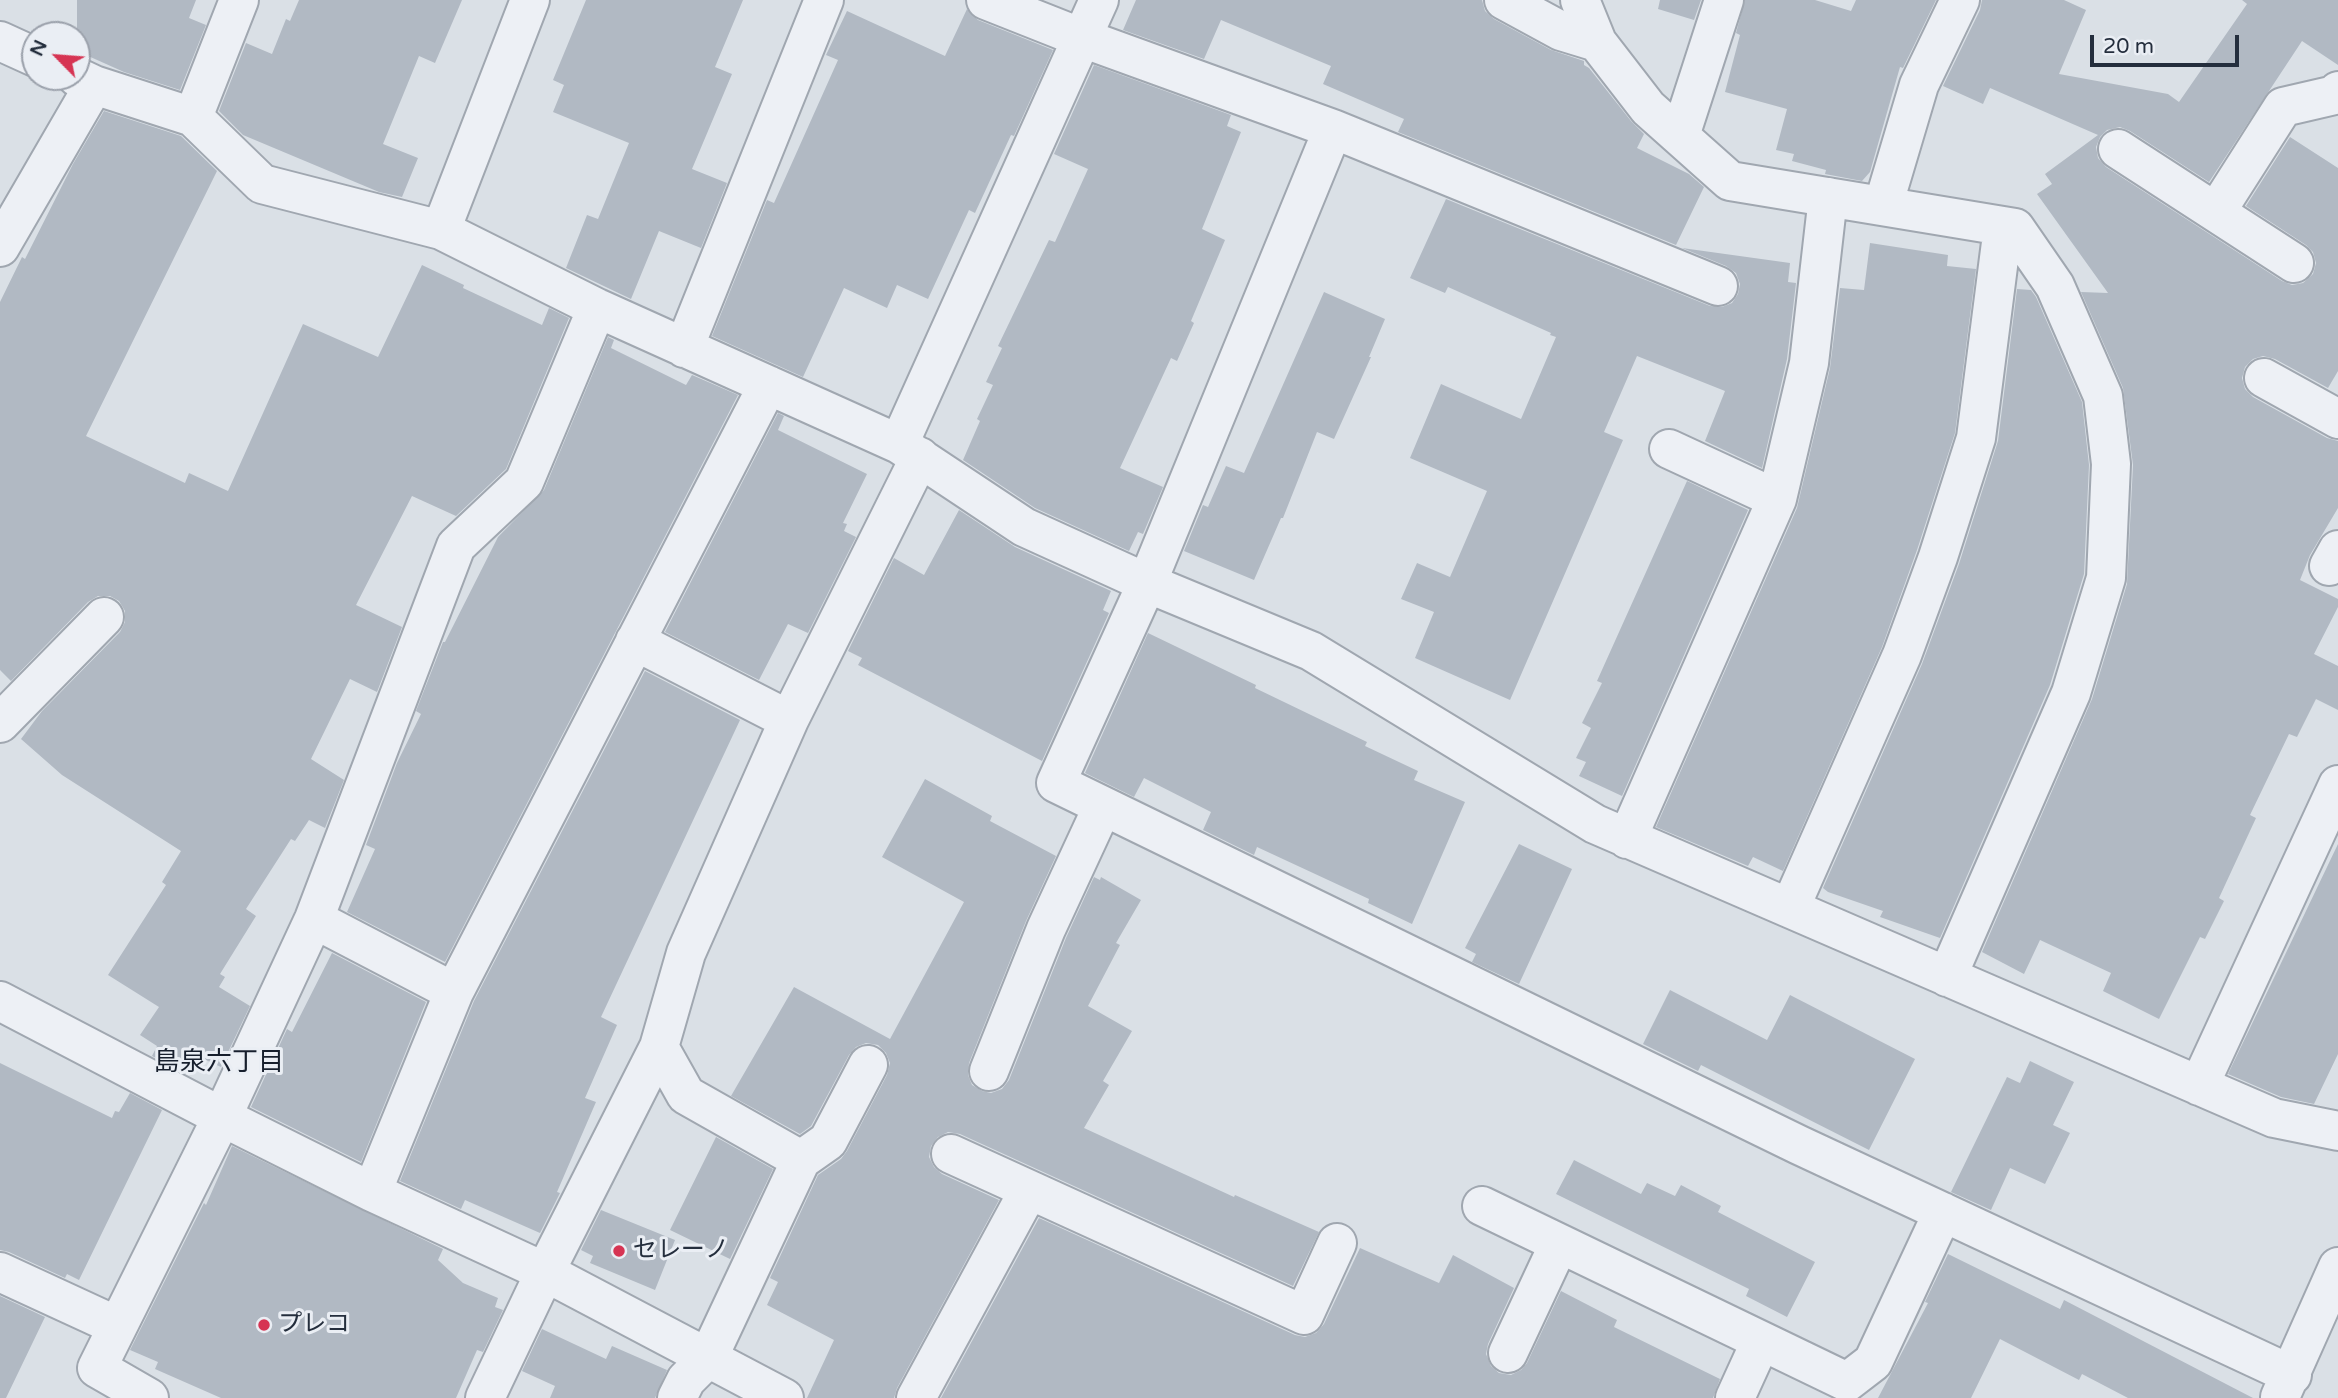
<!DOCTYPE html>
<html>
<head>
<meta charset="utf-8">
<style>
  body { margin:0 }
  #map { position:relative; width:2338px; height:1398px; overflow:hidden; background:#dae0e6; font-family:"Varela Round",sans-serif }
  canvas { display:block }
  .north { position:absolute; left:21px; top:21px; width:70px; height:70px; box-sizing:border-box; background:#eaeef4; border:2px solid #9ba1ab; border-radius:50%; rotate:295deg; font-size:19px; font-weight:700; line-height:28px; text-align:center; color:#242e3d }
  .north::after { content:''; display:block; margin:auto; width:24px; height:32px; background:#d63453; clip-path:polygon(50% 0,100% 100%,50% 72%,0 100%) }
  .scale { position:absolute; left:2090px; top:35px; width:149px; height:32px; box-sizing:border-box; border:4px solid #242e3d; border-top:0; padding-left:9px; font-size:21px; line-height:24px; white-space:nowrap; color:#242e3d; -webkit-text-stroke:5px #eaeef4; paint-order:stroke }
</style>
</head>
<body>
<div id="map">
<canvas width="2338" height="1398"></canvas>
<div class="north">N</div>
<div class="scale">20 m</div>
</div>
<script>
const c = document.querySelector('canvas').getContext('2d');
c.lineJoin = 'round';
function fillPath(path, color) {
  c.fillStyle = color;
  c.fill(path, 'evenodd');
}
function strokePath(path, color, width, dash) {
  c.strokeStyle = color;
  c.lineWidth = width;
  c.lineCap = dash ? 'butt' : 'round';
  c.setLineDash(dash || []);
  c.stroke(path);
}
function write(font, color, halo, rows, align = 'center') {
  c.font = font + ' "Varela Round","Noto Sans JP",sans-serif';
  c.lineWidth = 6;
  c.setLineDash([]);
  c.textBaseline = 'middle';
  c.strokeStyle = halo;
  c.fillStyle = color;
  for (const [text, x, y, turn = 0] of rows) {
    c.save();
    c.translate(x, y);
    c.rotate((+turn || 0) * Math.PI / 180);
    c.textAlign = isNaN(turn) ? turn : align;
    if (halo) c.strokeText(text, 0, 0);
    c.fillText(text, 0, 0);
    c.restore();
  }
}
const building = new Path2D(`
  M 77,0 L 196,0 L 189,18 L 206,25 L 180,90 L 124,72 L 77,51 Z
  M 299,0 L 462,0 L 435,63 L 419,56 L 383,144 L 418,158 L 402,197 L 379,192 L 243,135 L 219,111 L 246,43 L 272,54 L 286,19 L 290,21 Z
  M 586,0 L 743,0 L 715,67 L 732,74 L 692,169 L 727,183 L 701,248 L 659,231 L 631,299 L 566,268 L 587,215 L 598,219 L 629,143 L 553,112 L 564,85 L 553,80 Z
  M 1136,0 L 1482,0 L 1485,11 L 1494,19 L 1551,50 L 1584,61 L 1584,65 L 1589,68 L 1631,121 L 1644,134 L 1637,148 L 1689,174 L 1704,187 L 1676,245 L 1398,132 L 1404,119 L 1323,84 L 1331,66 L 1221,20 L 1204,59 L 1123,30 Z
  M 1660,0 L 1701,0 L 1694,20 L 1658,9 Z
  M 1745,0 L 1815,0 L 1851,11 L 1856,0 L 1936,0 L 1903,68 L 1900,67 L 1870,172 L 1862,181 L 1825,174 L 1826,170 L 1792,161 L 1794,154 L 1776,150 L 1787,109 L 1725,92 L 1740,35 L 1736,33 Z
  M 1982,0 L 2064,0 L 2086,10 L 2059,74 L 2168,94 L 2179,102 L 2247,4 L 2242,0 L 2338,0 L 2338,65 L 2302,41 L 2209,182 L 2130,131 L 2120,127 L 2107,130 L 2100,137 L 2096,147 L 2098,158 L 2106,167 L 2282,281 L 2292,285 L 2303,283 L 2313,274 L 2316,263 L 2313,252 L 2306,245 L 2246,206 L 2290,137 L 2338,168 L 2338,371 L 2328,388 L 2275,359 L 2263,356 L 2253,359 L 2245,367 L 2242,378 L 2245,389 L 2253,397 L 2327,438 L 2338,441 L 2338,508 L 2310,555 L 2300,580 L 2338,599 L 2338,607 L 2314,654 L 2338,666 L 2338,710 L 2316,699 L 2297,737 L 2289,734 L 2250,815 L 2256,818 L 2219,898 L 2224,901 L 2205,939 L 2200,937 L 2159,1019 L 2103,991 L 2111,973 L 2040,940 L 2024,974 L 1982,952 L 2092,699 L 2127,584 L 2133,465 L 2123,388 L 2081,292 L 2108,293 L 2037,194 L 2052,184 L 2045,174 L 2098,135 L 1990,88 L 1983,104 L 1943,86 L 1980,10 Z
  M 967,9 L 978,20 L 1053,50 L 1014,136 L 1011,135 L 975,213 L 969,210 L 928,299 L 897,285 L 887,308 L 844,288 L 803,377 L 712,336 L 767,200 L 774,203 L 838,60 L 826,55 L 847,11 L 945,56 Z
  M 1094,65 L 1231,115 L 1227,126 L 1241,132 L 1202,229 L 1225,240 L 1191,321 L 1194,323 L 1177,361 L 1171,358 L 1120,468 L 1163,487 L 1143,534 L 1138,532 L 1129,551 L 1035,508 L 963,460 L 980,421 L 977,419 L 993,385 L 986,382 L 1002,348 L 998,346 L 1049,240 L 1055,242 L 1088,169 L 1054,154 Z
  M 104,111 L 181,136 L 217,171 L 86,436 L 185,483 L 189,473 L 228,491 L 303,324 L 378,357 L 422,265 L 464,285 L 463,288 L 542,325 L 549,308 L 569,318 L 506,469 L 456,516 L 412,496 L 356,605 L 402,627 L 377,692 L 350,679 L 311,759 L 344,780 L 325,828 L 309,820 L 295,841 L 291,839 L 246,909 L 256,916 L 220,974 L 225,977 L 219,987 L 250,1006 L 221,1067 L 193,1054 L 187,1065 L 184,1063 L 180,1070 L 152,1056 L 157,1046 L 140,1035 L 159,1007 L 108,975 L 166,885 L 162,882 L 181,851 L 62,775 L 21,739 L 42,711 L 120,632 L 125,622 L 125,611 L 119,601 L 110,596 L 98,596 L 88,602 L 11,681 L 0,670 L 0,302 L 22,257 L 25,259 L 73,164 Z
  M 1446,199 L 1710,306 L 1722,307 L 1732,303 L 1738,294 L 1740,284 L 1736,273 L 1726,266 L 1682,248 L 1790,263 L 1788,282 L 1796,283 L 1787,359 L 1762,468 L 1705,441 L 1725,391 L 1637,356 L 1604,432 L 1623,440 L 1510,700 L 1415,658 L 1434,612 L 1401,599 L 1417,563 L 1450,577 L 1487,491 L 1410,458 L 1441,384 L 1521,419 L 1556,337 L 1550,335 L 1551,333 L 1448,287 L 1445,293 L 1410,278 Z
  M 1870,243 L 1948,255 L 1947,266 L 1976,269 L 1955,433 L 1917,550 L 1882,647 L 1783,871 L 1753,857 L 1748,866 L 1656,827 L 1797,508 L 1830,368 L 1840,288 L 1864,290 Z
  M 2017,289 L 2031,290 L 2036,297 L 2082,402 L 2089,465 L 2084,574 L 2050,685 L 1940,938 L 1880,917 L 1883,911 L 1828,892 L 1823,888 L 1922,664 L 1959,564 L 1998,441 Z
  M 1324,292 L 1385,319 L 1369,357 L 1371,357 L 1334,439 L 1317,432 L 1283,518 L 1281,518 L 1254,580 L 1184,551 L 1203,505 L 1208,507 L 1226,466 L 1244,473 Z
  M 608,337 L 614,340 L 611,348 L 686,385 L 692,375 L 738,395 L 445,962 L 347,912 L 375,849 L 366,845 L 397,763 L 421,714 L 416,711 L 443,642 L 445,642 L 498,537 L 544,490 Z
  M 778,413 L 784,416 L 778,430 L 867,474 L 843,523 L 847,524 L 844,531 L 856,537 L 808,633 L 788,624 L 759,680 L 665,632 Z
  M 1687,481 L 1748,510 L 1622,796 L 1579,776 L 1586,762 L 1576,758 L 1591,728 L 1582,723 L 1602,683 L 1597,681 Z
  M 959,510 L 1015,547 L 1111,591 L 1103,610 L 1109,613 L 1042,761 L 858,665 L 862,658 L 848,651 L 894,558 L 924,575 Z
  M 1148,633 L 1256,685 L 1255,688 L 1367,742 L 1365,746 L 1418,771 L 1414,780 L 1465,802 L 1412,924 L 1368,903 L 1369,899 L 1257,847 L 1254,855 L 1203,830 L 1211,812 L 1144,778 L 1134,797 L 1085,773 Z
  M 645,671 L 740,720 L 601,1017 L 617,1025 L 585,1098 L 596,1102 L 557,1192 L 560,1193 L 540,1233 L 465,1200 L 461,1209 L 400,1181 L 474,1001 Z
  M 925,779 L 992,816 L 990,821 L 1056,856 L 1026,921 L 969,1063 L 968,1075 L 972,1085 L 982,1091 L 991,1093 L 1002,1089 L 1009,1080 L 1066,938 L 1094,877 L 1100,880 L 1101,877 L 1141,900 L 1116,943 L 1120,945 L 1088,1006 L 1132,1031 L 1103,1081 L 1109,1085 L 1084,1128 L 1234,1197 L 1235,1195 L 1319,1232 L 1293,1286 L 960,1134 L 948,1132 L 938,1137 L 931,1146 L 929,1157 L 934,1167 L 942,1174 L 999,1200 L 897,1388 L 894,1398 L 807,1398 L 834,1340 L 767,1305 L 778,1282 L 770,1278 L 818,1175 L 841,1159 L 847,1151 L 887,1075 L 890,1063 L 886,1053 L 878,1045 L 866,1043 L 856,1047 L 849,1055 L 811,1126 L 800,1134 L 731,1096 L 794,987 L 890,1039 L 964,902 L 882,857 Z
  M 1519,844 L 1572,869 L 1519,984 L 1472,962 L 1476,954 L 1465,948 Z
  M 2338,844 L 2338,1054 L 2314,1104 L 2281,1097 L 2228,1074 Z
  M 332,953 L 426,1002 L 361,1162 L 251,1107 L 287,1029 L 292,1032 Z
  M 1670,990 L 1767,1040 L 1790,995 L 1915,1059 L 1869,1150 L 1701,1065 L 1698,1071 L 1643,1044 Z
  M 2030,1061 L 2074,1082 L 2053,1125 L 2070,1133 L 2045,1184 L 2010,1168 L 1991,1210 L 1951,1192 L 2007,1077 L 2020,1083 Z
  M 0,1063 L 112,1118 L 115,1111 L 119,1112 L 130,1093 L 162,1110 L 79,1280 L 67,1274 L 65,1278 L 9,1252 L 0,1250 Z
  M 716,1137 L 773,1169 L 730,1259 L 670,1230 Z
  M 232,1146 L 443,1249 L 438,1260 L 463,1283 L 498,1298 L 495,1307 L 503,1310 L 483,1352 L 477,1350 L 456,1398 L 221,1398 L 155,1369 L 158,1362 L 130,1350 L 204,1203 L 206,1205 Z
  M 1574,1160 L 1641,1194 L 1647,1183 L 1675,1196 L 1681,1185 L 1721,1206 L 1718,1212 L 1815,1262 L 1787,1317 L 1746,1296 L 1749,1289 L 1556,1194 Z
  M 601,1210 L 675,1240 L 655,1290 L 590,1263 L 593,1256 L 581,1250 Z
  M 1039,1218 L 1295,1335 L 1305,1337 L 1316,1333 L 1324,1324 L 1360,1248 L 1439,1283 L 1453,1255 L 1514,1288 L 1488,1344 L 1486,1354 L 1491,1366 L 1499,1373 L 1511,1375 L 1521,1370 L 1527,1363 L 1561,1291 L 1617,1320 L 1614,1327 L 1720,1379 L 1713,1398 L 941,1398 Z
  M 1948,1254 L 2060,1309 L 2064,1300 L 2253,1398 L 2128,1398 L 2082,1374 L 2079,1380 L 2000,1339 L 1971,1398 L 1878,1398 L 1928,1303 L 1925,1302 Z
  M 0,1296 L 45,1317 L 6,1398 L 0,1398 Z
  M 542,1329 L 606,1359 L 612,1346 L 667,1370 L 655,1398 L 550,1398 L 555,1386 L 522,1371 Z`);
const minor = new Path2D(`
  M 986,0 L 1082,38 L 1333,129 L 1718,286
  M 1504,0 L 1561,31 L 1597,42
  M 1580,0 L 1597,42 L 1648,108 L 1730,181 L 2015,228 L 2055,286 L 2103,396 L 2111,464 L 2106,578 L 2071,693 L 1947,977
  M 0,41 L 35,57
  M 77,77 L 94,85 L 193,117 L 262,184 L 441,230 L 597,308 L 899,444 L 1024,527 L 1147,583 L 1311,651 L 1595,824 L 2274,1118 L 2338,1131
  M 193,117 L 239,0
  M 1333,129 L 1147,583 L 1056,783 L 1799,1145 L 2292,1375
  M 1680,136 L 1724,0
  M 2118,149 L 2294,263
  M 1883,206 L 1919,85 L 1960,0
  M 2216,212 L 2283,107 L 2335,95 L 2338,91
  M 441,230 L 530,0
  M 0,247 L 94,85
  M 684,348 L 824,0
  M 2264,378 L 2338,419
  M 899,444 L 1099,0
  M 1669,449 L 1777,499
  M 2329,566 L 2338,550
  M 635,641 L 789,720
  M 0,723 L 104,617
  M 1627,839 L 1777,499 L 1809,363 L 1828,197
  M 1790,908 L 1902,655 L 1938,557 L 1976,438 L 2003,227
  M 314,919 L 454,992
  M 0,1001 L 222,1117 L 372,1192 L 545,1272 L 784,1398
  M 659,1047 L 686,1095 L 801,1160 L 708,1358 L 686,1380 L 677,1398
  M 989,1071 L 1046,929 L 1103,806
  M 2199,1086 L 2338,785
  M 951,1154 L 1304,1315 L 1337,1243
  M 801,1160 L 828,1141 L 868,1065
  M 372,1192 L 454,992 L 768,385
  M 1482,1206 L 1847,1382 L 1873,1362 L 1943,1212
  M 0,1272 L 117,1326
  M 1508,1353 L 1559,1244
  M 2280,1397 L 2338,1267
  M 149,1398 L 97,1368 L 222,1117 L 314,919 L 456,546 L 524,482 L 597,308
  M 485,1398 L 545,1272 L 659,1047 L 686,953 L 789,720 L 920,457
  M 916,1398 L 1029,1190
  M 1735,1398 L 1761,1341`);
const markers = [
  [619,1251,7,"#d63453"],
  [264,1325,7,"#d63453"]
];
const poiNames = [
  ["セレーノ",633,1251],
  ["プレコ",278,1325]
];
const neighbourhoodNames = [
  ["島泉六丁目",219,1063]
];
fillPath(building, '#b1b9c3');
strokePath(minor, '#a0a7b0', 42);
strokePath(minor, '#edf0f5', 38);
for (const [x, y, r, color] of markers) {
  const dot = new Path2D();
  dot.arc(x, y, r, 0, 2 * Math.PI);
  c.fillStyle = color;
  c.fill(dot);
  strokePath(dot, '#eaeef4', 2.5);
}
write('24px', '#242e3d', '#eaeef4', poiNames, 'left');
write('26px', '#171f2d', '#eaeef4', neighbourhoodNames);
</script>
</body>
</html>
